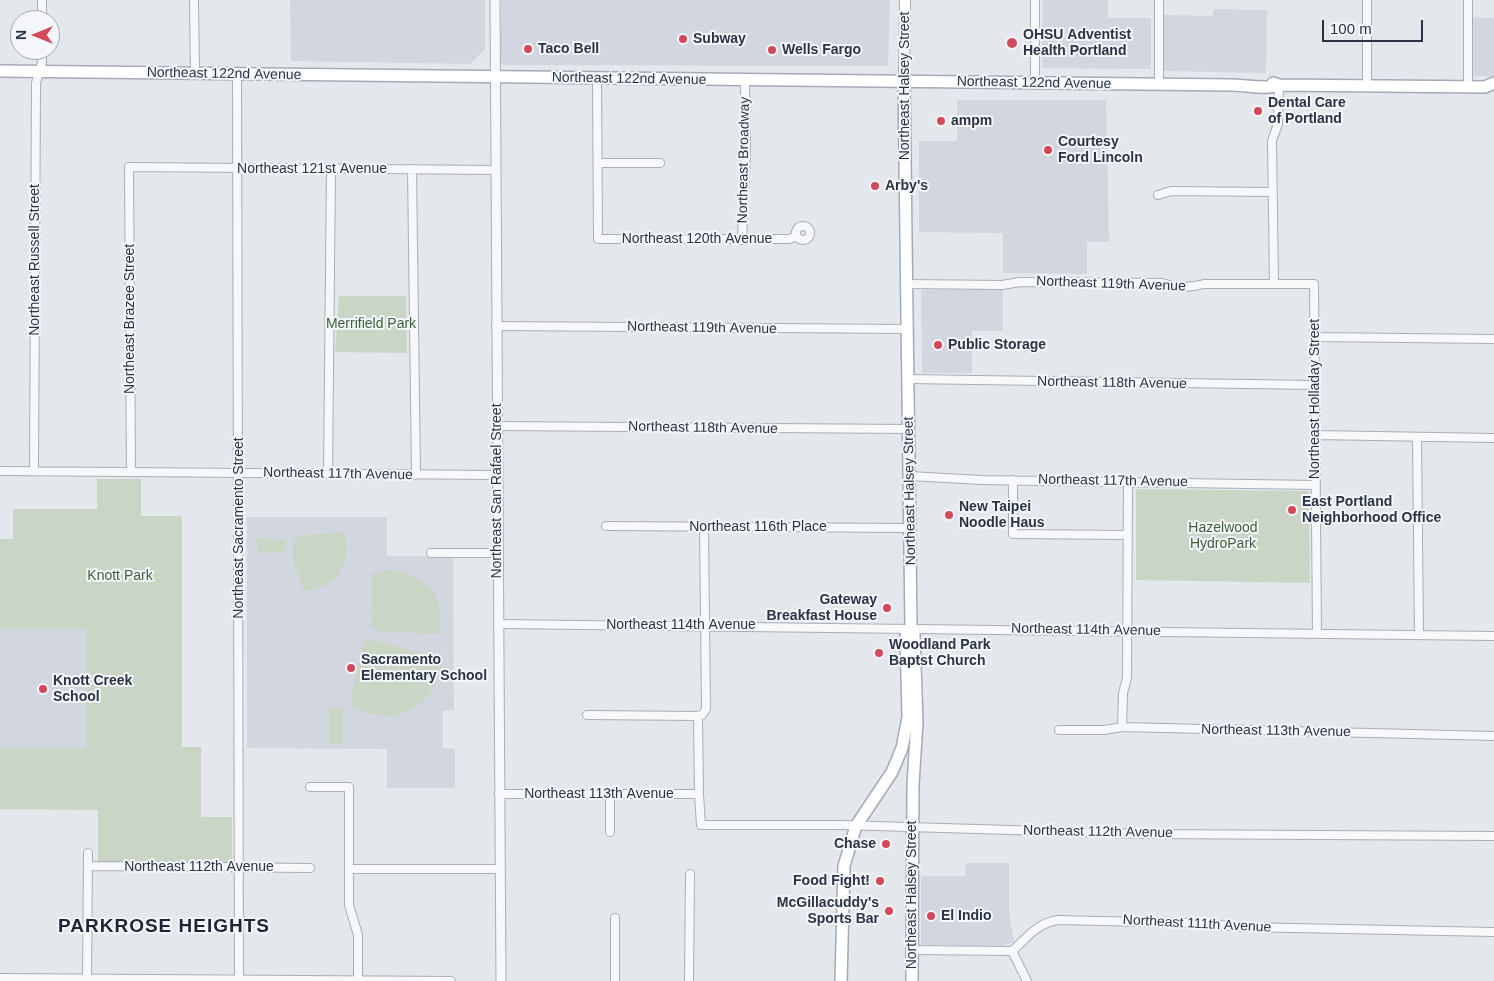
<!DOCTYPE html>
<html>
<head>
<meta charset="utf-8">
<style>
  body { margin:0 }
  #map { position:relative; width:1494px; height:981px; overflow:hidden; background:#e4e7ec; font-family:Helvetica,sans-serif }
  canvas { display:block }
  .north { position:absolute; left:10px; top:10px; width:50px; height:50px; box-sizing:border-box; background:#f4f6f9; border:1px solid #a4a8b1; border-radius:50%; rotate:270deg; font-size:14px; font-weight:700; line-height:20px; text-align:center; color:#2b3445 }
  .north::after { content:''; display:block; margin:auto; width:18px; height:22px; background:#d1495b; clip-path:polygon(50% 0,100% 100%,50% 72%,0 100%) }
  .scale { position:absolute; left:1322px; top:20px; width:101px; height:22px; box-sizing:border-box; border:2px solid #2b3445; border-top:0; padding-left:6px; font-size:15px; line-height:18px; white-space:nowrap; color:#2b3445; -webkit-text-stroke:4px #f4f6f9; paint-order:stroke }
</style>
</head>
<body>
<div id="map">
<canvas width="1494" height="981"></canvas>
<div class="north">N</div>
<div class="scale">100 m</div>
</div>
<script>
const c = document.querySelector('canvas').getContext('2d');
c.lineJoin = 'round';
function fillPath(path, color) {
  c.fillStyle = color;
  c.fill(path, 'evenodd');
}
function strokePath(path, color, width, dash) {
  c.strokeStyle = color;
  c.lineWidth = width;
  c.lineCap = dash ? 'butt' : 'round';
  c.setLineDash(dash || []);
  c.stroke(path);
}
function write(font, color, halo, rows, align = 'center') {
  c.font = font + ' Helvetica,sans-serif';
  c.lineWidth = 4;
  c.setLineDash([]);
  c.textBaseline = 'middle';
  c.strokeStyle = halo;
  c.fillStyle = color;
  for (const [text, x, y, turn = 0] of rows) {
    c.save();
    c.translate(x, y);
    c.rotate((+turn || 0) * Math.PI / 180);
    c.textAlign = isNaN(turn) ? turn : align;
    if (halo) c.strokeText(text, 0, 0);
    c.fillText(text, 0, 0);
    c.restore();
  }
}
const built = new Path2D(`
  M 290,0 L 485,0 L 485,49 L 470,64 L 291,61 Z
  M 501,0 L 890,0 L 888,66 L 504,65 L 501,62 Z
  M 1043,0 L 1108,0 L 1108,18 L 1151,18 L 1151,69 L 1042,68 Z
  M 1213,9 L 1267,10 L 1266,73 L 1164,71 L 1164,15 L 1213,16 Z
  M 1471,17 L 1494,18 L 1494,76 L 1472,76 Z
  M 957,100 L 1106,100 L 1109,242 L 1087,242 L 1087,274 L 1003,273 L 1003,233 L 919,232 L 919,141 L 957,141 Z
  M 1003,289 L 1003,331 L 972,331 L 972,373 L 922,373 L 921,290 Z
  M 247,517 L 387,517 L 387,556 L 453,556 L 454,710 L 443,711 L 443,748 L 455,749 L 455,788 L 387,788 L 387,749 L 247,748 Z
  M 0,629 L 86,629 L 86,749 L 0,749 Z
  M 966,863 L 1009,863 L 1009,911 L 1014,942 L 1001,946 L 921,945 L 921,876 L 965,876 Z`);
const green = new Path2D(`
  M 339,296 L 406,296 L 407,353 L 335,352 Z
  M 97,479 L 141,479 L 141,516 L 182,516 L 182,747 L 201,747 L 201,817 L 232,817 L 232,863 L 98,862 L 98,810 L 0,809 L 0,749 L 86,749 L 86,629 L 0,629 L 0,539 L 13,539 L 13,509 L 97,509 Z
  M 1136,489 L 1309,491 L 1310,583 L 1136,580 Z
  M 344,532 C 352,566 338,587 304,591 C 298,574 287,552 297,536 Z
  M 257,538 L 285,540 L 284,552 L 257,553 Z
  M 386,570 C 426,572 445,594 439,634 L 376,631 L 372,627 L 371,574 Z
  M 371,639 L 443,660 C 433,710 396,729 350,706 L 363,642 Z
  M 329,707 L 343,707 L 343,744 L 329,744 Z`);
const minor = new Path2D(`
  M 194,0 L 195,74
  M 1367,0 L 1367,86
  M 42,20 L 42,0
  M 237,74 L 239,981
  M 597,78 L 598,239 L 789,239 L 797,236
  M 1035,83 L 1035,0
  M 1159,84 L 1159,0
  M 1468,87 L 1468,0
  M 598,163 L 660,163
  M 412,169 L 416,475
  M 1158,195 L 1171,191 L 1273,192
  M796 233a7 7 0 1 1 14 0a7 7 0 1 1-14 0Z
  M 742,240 L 746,148 L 745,80
  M 907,284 L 1002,285 L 1020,282 L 1162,283 C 1176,288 1190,288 1204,284 L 1314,284 L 1317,633
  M 1274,284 L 1272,141 L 1278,124 L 1279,85
  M 496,326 L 908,329
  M 1315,337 L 1494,339
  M 908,379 L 1315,385
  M 497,426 L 909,429
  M 1316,435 L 1494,438
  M 1417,437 L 1419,635
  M 0,471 L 497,475
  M 34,471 L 36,83 L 42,62 L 42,50
  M 131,472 L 129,167 L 495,170
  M 328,474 L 331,169
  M 910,476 L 981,480 L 1316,485
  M 1013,480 L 1013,534 L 1128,535
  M 606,526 L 910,528
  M 431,553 L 498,553
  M 498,624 L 1494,636
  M 587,715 L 698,716
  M 698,716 L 699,794 L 701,825 L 842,825 L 1144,834 L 1494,836
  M 698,716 L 702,715 L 706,709 L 704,527
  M 1122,727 L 1123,693 L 1127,678 L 1128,481
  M 1059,730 L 1104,730 L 1122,727 L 1494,736
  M 310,787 L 349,787 L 349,905 L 358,935 L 358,980
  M 499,794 L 699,794
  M 610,832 L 610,795
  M 88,866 L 310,868
  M 349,869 L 500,869
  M 615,918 L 615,981
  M 912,950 L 1012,951 C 1027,938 1036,924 1057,920 L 1189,923 L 1243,927 L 1494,932
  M 1012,951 L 1027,981
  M 0,978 L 451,981
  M 87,981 L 88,853
  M 689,981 L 690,874`);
const tertiary = new Path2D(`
  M 495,0 L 501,981`);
const secondary = new Path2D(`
  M 904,81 L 905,0`);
const primary = new Path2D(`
  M 0,71 L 1230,85 C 1245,85 1267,90 1279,85
  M 904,81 L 911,627 L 914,635 L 917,722 L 913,784 L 912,981
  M 1273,83 L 1279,85 L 1485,87 L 1494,83
  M 841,981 L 844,866 L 856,826 L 892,772 L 902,748 L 908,717 L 906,635 L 911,627`);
const markers = [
  [683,39,5,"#d1495b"],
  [1012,43,6,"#d1495b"],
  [528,49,5,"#d1495b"],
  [772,50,5,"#d1495b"],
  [1258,111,5,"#d1495b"],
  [941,121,5,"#d1495b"],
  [1048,150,5,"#d1495b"],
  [875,186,5,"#d1495b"],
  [938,345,5,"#d1495b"],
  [1292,510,5,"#d1495b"],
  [949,515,5,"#d1495b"],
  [887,608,5,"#d1495b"],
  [879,653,5,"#d1495b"],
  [351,668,5,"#d1495b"],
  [43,689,5,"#d1495b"],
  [886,844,5,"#d1495b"],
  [880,881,5,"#d1495b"],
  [889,911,5,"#d1495b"],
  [931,916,5,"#d1495b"]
];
const poiNames = [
  ["OHSU Adventist",1023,35],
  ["Health Portland",1023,51],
  ["Subway",693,39],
  ["Taco Bell",538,49],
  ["Wells Fargo",782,50],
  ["Dental Care",1268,103],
  ["of Portland",1268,119],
  ["ampm",951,121],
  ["Courtesy",1058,142],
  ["Ford Lincoln",1058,158],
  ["Arby's",885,186],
  ["Public Storage",948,345],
  ["East Portland",1302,502],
  ["Neighborhood Office",1302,518],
  ["New Taipei",959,507],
  ["Noodle Haus",959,523],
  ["Gateway",877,600,"right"],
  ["Breakfast House",877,616,"right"],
  ["Woodland Park",889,645],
  ["Baptst Church",889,661],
  ["Sacramento",361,660],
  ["Elementary School",361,676],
  ["Knott Creek",53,681],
  ["School",53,697],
  ["Chase",876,844,"right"],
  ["Food Fight!",870,881,"right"],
  ["McGillacuddy's",879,903,"right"],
  ["Sports Bar",879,919,"right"],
  ["El Indio",941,916]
];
const streetNames = [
  ["Northeast 122nd Avenue",224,74,1],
  ["Northeast 122nd Avenue",629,79,1],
  ["Northeast 122nd Avenue",1034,83,1],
  ["Northeast Halsey Street",905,86,-90],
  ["Northeast Broadway",744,160,-89],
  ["Northeast 121st Avenue",312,169],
  ["Northeast 120th Avenue",697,239],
  ["Northeast Russell Street",35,260,-90],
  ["Northeast 119th Avenue",1111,284,2],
  ["Northeast Brazee Street",130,319,-90],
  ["Northeast 119th Avenue",702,328,1],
  ["Northeast 118th Avenue",1112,383,1],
  ["Northeast Holladay Street",1315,399,-90],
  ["Northeast 118th Avenue",703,428,1],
  ["Northeast 117th Avenue",338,474,1],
  ["Northeast 117th Avenue",1113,481,1],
  ["Northeast San Rafael Street",497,491,-90],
  ["Northeast Halsey Street",910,491,-91],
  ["Northeast 116th Place",758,527],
  ["Northeast Sacramento Street",239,528,-90],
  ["Northeast 114th Avenue",681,625],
  ["Northeast 114th Avenue",1086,630,1],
  ["Northeast 113th Avenue",1276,731,1],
  ["Northeast 113th Avenue",599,794],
  ["Northeast 112th Avenue",1098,832,1],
  ["Northeast 112th Avenue",199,867],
  ["Northeast Halsey Street",912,895,-90],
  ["Northeast 111th Avenue",1197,924,3]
];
const parkNames = [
  ["Merrifield Park",371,324],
  ["Hazelwood",1223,528],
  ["HydroPark",1223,544],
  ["Knott Park",120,576]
];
const districtNames = [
  ["PARKROSE HEIGHTS",164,927]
];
fillPath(built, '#d2d6de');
fillPath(green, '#c9d6c5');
strokePath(minor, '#a9aeb7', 10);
strokePath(tertiary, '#a9aeb7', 11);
strokePath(secondary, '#a9aeb7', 12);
strokePath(primary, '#a3abb8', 14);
strokePath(minor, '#f7f8fa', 8);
strokePath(tertiary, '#f7f8fa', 9);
strokePath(secondary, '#fff', 10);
strokePath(primary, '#fff', 11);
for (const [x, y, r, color] of markers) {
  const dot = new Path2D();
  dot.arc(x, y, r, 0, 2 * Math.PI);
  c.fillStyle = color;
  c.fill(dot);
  strokePath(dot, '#f4f6f9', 2);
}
write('bold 14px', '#2b3445', '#f4f6f9', poiNames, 'left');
write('14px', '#2b3445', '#f4f6f9', streetNames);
write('14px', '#3f6138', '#f4f6f9', parkNames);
c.letterSpacing = '1px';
write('bold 19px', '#1d2536', '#f4f6f9', districtNames);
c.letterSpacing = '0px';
</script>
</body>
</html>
